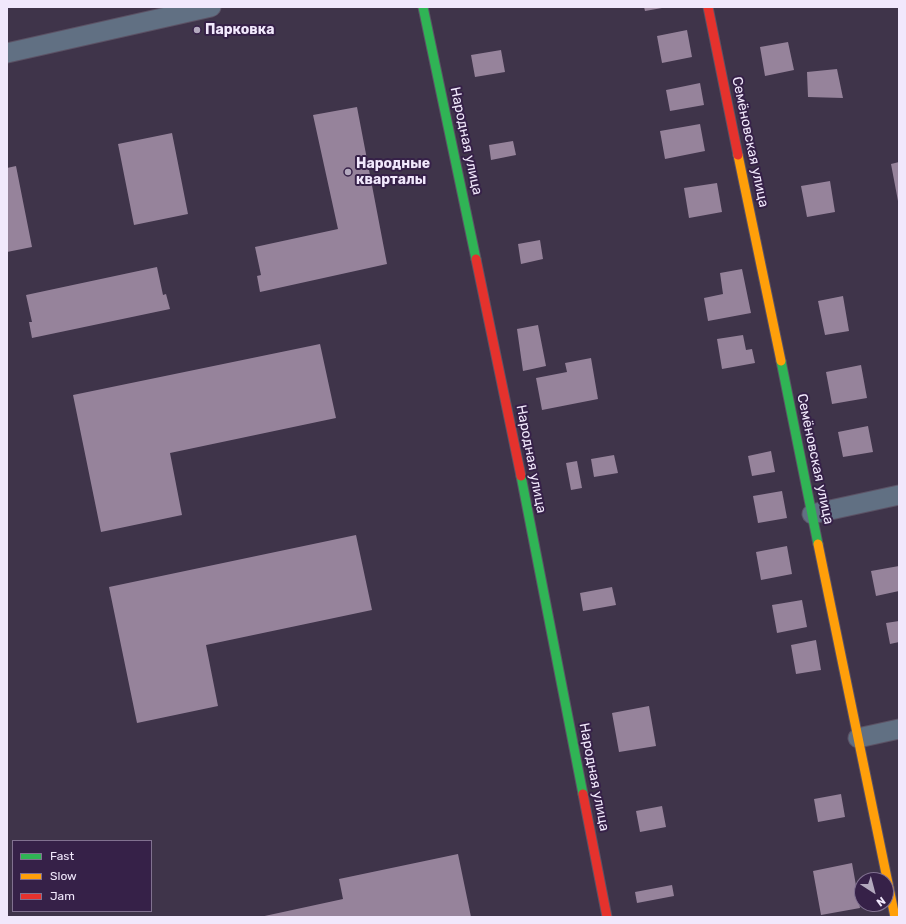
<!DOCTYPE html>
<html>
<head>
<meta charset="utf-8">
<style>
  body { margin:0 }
  #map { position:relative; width:906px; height:924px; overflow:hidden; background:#3f344a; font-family:Rubik,sans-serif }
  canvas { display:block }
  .frame { position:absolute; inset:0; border:8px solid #f1e8fc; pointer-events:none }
  .legend { position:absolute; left:12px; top:840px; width:140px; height:72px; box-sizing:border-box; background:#362148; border:1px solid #817190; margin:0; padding:5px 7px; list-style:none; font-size:12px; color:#f1e8fc }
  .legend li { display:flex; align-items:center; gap:8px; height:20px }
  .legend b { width:20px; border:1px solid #817190 }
  .north { position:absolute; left:854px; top:872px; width:40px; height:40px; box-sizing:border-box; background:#362148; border:1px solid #817190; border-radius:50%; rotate:144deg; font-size:11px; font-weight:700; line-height:16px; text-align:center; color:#f1e8fc }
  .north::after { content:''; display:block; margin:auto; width:14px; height:18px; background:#b3a9be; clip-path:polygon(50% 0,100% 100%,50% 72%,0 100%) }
</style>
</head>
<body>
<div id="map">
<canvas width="906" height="924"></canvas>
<div class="frame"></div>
<ul class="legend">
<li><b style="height:5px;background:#30b455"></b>Fast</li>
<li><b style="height:5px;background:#ff9f0a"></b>Slow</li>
<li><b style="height:5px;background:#e5322d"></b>Jam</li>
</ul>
<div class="north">N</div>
</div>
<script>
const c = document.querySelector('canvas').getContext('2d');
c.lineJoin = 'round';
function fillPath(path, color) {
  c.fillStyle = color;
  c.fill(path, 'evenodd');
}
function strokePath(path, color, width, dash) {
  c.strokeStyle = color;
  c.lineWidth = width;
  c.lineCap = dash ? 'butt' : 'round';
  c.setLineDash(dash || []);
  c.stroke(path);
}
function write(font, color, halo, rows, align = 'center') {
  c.font = font + ' Rubik,sans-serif';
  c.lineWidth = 4;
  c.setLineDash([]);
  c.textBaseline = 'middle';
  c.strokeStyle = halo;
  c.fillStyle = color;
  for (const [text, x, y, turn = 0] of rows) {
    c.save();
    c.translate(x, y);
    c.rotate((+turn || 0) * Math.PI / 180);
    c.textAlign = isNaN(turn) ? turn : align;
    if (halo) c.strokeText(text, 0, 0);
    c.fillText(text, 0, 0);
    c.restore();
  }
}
const building = new Path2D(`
  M 644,7 L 661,7 L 662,8 L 645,11 Z
  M 687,30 L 692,57 L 662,63 L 657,36 Z
  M 788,42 L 794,70 L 765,76 L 760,47 Z
  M 501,50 L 505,72 L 475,77 L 471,55 Z
  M 837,69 L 843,98 L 808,97 L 807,72 Z
  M 700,83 L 704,105 L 670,111 L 666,90 Z
  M 357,107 L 387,264 L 260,292 L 257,276 L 261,275 L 255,247 L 338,229 L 313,115 Z
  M 700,124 L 705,151 L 665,159 L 660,131 Z
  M 172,133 L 188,214 L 134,225 L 118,144 Z
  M 513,141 L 516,155 L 491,160 L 489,145 Z
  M 899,162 L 899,201 L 898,201 L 891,164 Z
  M 16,166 L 32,247 L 7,252 L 7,168 Z
  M 830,181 L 835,212 L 807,217 L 801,186 Z
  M 717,183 L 722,212 L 689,218 L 684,188 Z
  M 540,240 L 543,259 L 521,264 L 518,244 Z
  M 157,267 L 163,295 L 166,294 L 170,309 L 32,338 L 29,322 L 32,322 L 26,295 Z
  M 742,269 L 751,313 L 708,321 L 704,298 L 723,294 L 720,273 Z
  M 843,296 L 849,331 L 825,335 L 818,301 Z
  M 538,325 L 546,366 L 523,371 L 517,329 Z
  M 743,335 L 746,350 L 752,349 L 755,363 L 722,369 L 717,339 Z
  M 320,344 L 336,418 L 170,453 L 182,515 L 101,532 L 73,395 Z
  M 591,358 L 598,399 L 542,410 L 536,378 L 567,372 L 565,363 Z
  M 861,365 L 867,398 L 832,404 L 826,372 Z
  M 868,426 L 873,452 L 843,457 L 838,432 Z
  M 771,451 L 775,472 L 752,476 L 748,456 Z
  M 614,455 L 618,473 L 594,477 L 591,459 Z
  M 577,461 L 582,488 L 571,490 L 566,463 Z
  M 782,491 L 787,518 L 758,523 L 753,496 Z
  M 356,535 L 372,610 L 206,645 L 218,706 L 137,723 L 109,587 Z
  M 787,546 L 792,574 L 761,580 L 756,552 Z
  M 899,566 L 899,591 L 876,596 L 871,571 Z
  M 612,587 L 616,605 L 583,611 L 580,593 Z
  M 802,600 L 807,627 L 777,633 L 772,605 Z
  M 899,621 L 899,642 L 890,644 L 886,623 Z
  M 816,640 L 821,670 L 796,674 L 791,645 Z
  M 649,706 L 656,746 L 619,752 L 612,713 Z
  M 841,794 L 845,817 L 818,822 L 814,799 Z
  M 662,806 L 666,827 L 640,832 L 636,811 Z
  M 458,854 L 471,917 L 260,917 L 343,899 L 339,879 Z
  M 852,863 L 860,908 L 821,915 L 813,871 Z
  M 672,885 L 674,896 L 637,903 L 635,892 Z`);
const street = new Path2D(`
  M 7,53 L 211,7
  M 812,514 L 899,495
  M 858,738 L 899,729`);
const fast = new Path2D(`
  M 423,7 L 476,259
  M 781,361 L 818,544
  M 521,476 L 583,794`);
const slow = new Path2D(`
  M 738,155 L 781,361
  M 818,544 L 895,917`);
const jam = new Path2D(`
  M 708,7 L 738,155
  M 476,259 L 521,476
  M 583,794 L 607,917`);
const markers = [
  [197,30,4,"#b3a9be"],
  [348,172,4,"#b3a9be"]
];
const poiNames = [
  ["Парковка",205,30],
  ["Народные",356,164],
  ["кварталы",356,180]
];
const streetNames = [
  ["Народная улица",466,141,78],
  ["Семёновская улица",750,142,78],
  ["Народная улица",531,459,79],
  ["Семёновская улица",815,459,78],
  ["Народная улица",594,777,79]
];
fillPath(building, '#96839b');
strokePath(street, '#5b5265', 21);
strokePath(fast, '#5b5265', 11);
strokePath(slow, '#5b5265', 11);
strokePath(jam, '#5b5265', 11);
strokePath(street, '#617083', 19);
strokePath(fast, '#30b455', 9);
strokePath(slow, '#ff9f0a', 9);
strokePath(jam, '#e5322d', 9);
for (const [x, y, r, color] of markers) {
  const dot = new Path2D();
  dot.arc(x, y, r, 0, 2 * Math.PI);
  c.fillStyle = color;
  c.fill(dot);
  strokePath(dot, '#362148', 1.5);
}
write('bold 14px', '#f1e8fc', '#362148', poiNames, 'left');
write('14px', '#f1e8fc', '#362148', streetNames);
</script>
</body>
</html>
